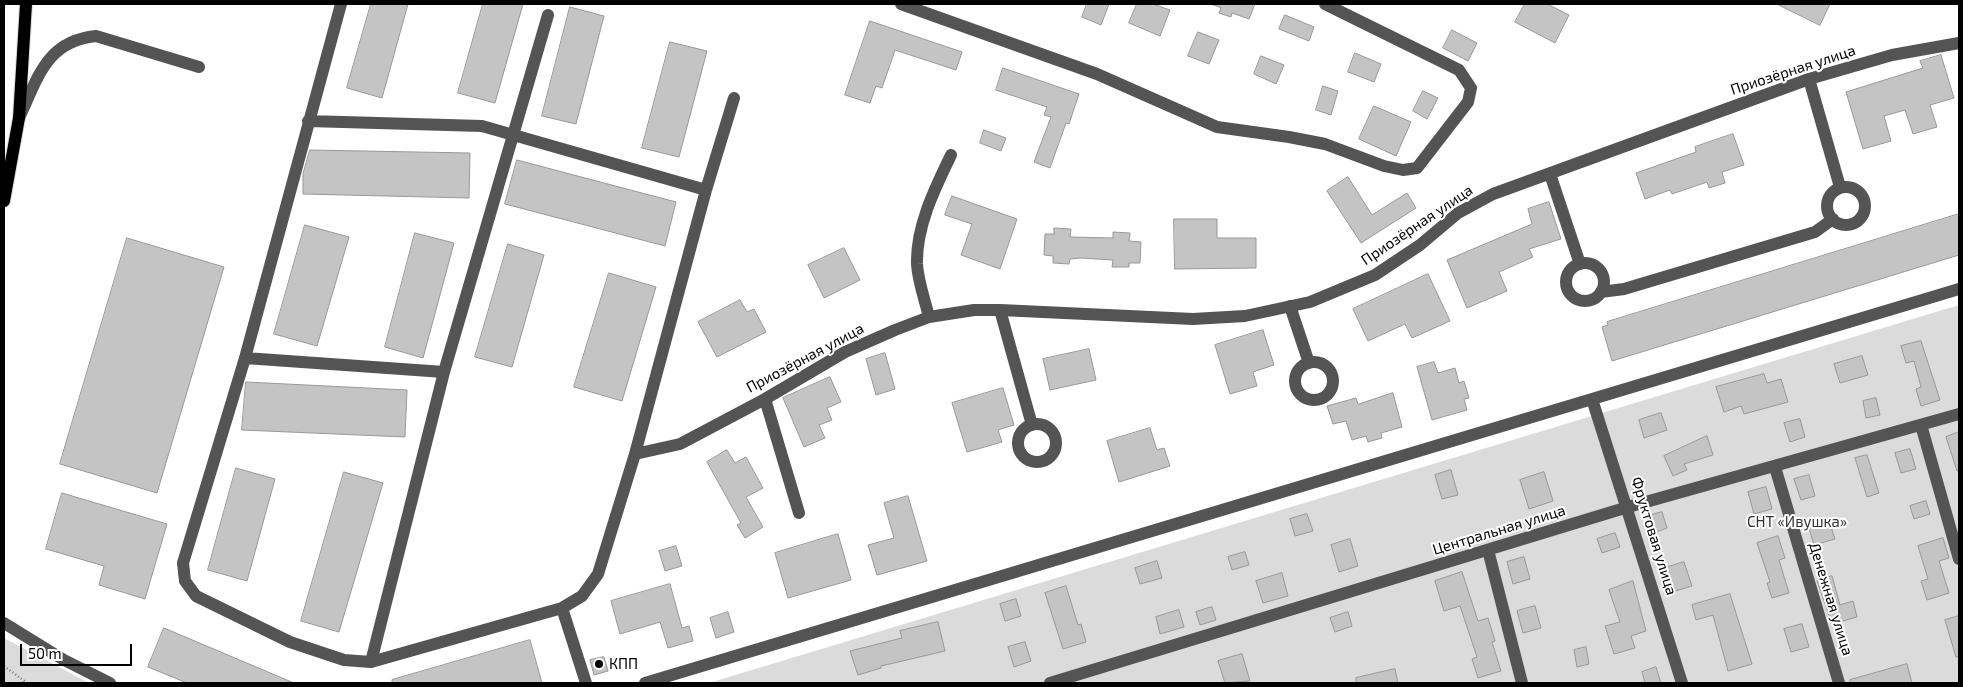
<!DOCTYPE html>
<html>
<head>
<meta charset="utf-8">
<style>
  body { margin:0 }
  #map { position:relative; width:1963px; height:687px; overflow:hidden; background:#fff; font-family:"Exo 2",sans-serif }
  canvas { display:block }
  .frame { position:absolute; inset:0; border:5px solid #000; pointer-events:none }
  .scale { position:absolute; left:20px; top:644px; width:112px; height:22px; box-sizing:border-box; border:2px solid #000; border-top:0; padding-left:6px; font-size:15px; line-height:18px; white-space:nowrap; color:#000; -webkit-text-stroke:4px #fff; paint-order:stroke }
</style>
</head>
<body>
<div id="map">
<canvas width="1963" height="687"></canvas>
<div class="frame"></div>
<div class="scale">50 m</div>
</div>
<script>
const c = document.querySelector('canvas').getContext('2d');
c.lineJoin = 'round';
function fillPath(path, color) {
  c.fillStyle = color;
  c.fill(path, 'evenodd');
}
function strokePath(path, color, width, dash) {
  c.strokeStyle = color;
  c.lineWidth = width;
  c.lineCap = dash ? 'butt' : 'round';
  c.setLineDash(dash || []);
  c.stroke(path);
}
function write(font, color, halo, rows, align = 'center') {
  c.font = font + ' "Exo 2",sans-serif';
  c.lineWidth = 4;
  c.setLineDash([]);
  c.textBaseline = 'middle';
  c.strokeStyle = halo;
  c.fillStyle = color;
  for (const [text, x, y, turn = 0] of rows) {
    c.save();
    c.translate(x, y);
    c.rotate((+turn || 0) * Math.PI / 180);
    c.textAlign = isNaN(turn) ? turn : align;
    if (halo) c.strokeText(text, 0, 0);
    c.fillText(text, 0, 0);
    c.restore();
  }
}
const green = new Path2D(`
  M 1959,305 L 1959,683 L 709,683 Z
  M 4,638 L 89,683 L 4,683 Z`);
const building = new Path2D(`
  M 371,4 L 408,4 L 382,98 L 347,88 Z
  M 483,4 L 523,4 L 495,103 L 458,93 Z
  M 1087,4 L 1109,4 L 1101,25 L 1082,17 Z
  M 1137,4 L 1153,4 L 1170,10 L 1160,36 L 1129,23 Z
  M 1211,4 L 1255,4 L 1249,19 L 1232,13 L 1231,17 L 1219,13 L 1221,8 Z
  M 1525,4 L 1547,4 L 1569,15 L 1555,43 L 1515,22 Z
  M 1777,4 L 1830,4 L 1820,25 Z
  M 570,7 L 604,16 L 576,124 L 542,116 Z
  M 1285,15 L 1314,27 L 1309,41 L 1279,29 Z
  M 870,21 L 962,52 L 956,70 L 895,50 L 882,88 L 876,86 L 870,103 L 845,95 Z
  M 1452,30 L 1477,43 L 1468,61 L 1443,48 Z
  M 1198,32 L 1219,40 L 1209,64 L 1188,56 Z
  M 670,42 L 707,51 L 679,157 L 642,148 Z
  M 1355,53 L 1381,64 L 1374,82 L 1348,72 Z
  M 1941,55 L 1954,98 L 1930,105 L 1937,127 L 1913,134 L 1905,110 L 1884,116 L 1891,141 L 1863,149 L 1846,92 L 1923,68 L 1920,61 Z
  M 1261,56 L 1284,65 L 1276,84 L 1254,74 Z
  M 1003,68 L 1079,94 L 1069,124 L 1066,123 L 1050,168 L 1034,162 L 1051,117 L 1044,115 L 1047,107 L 996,90 Z
  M 1323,86 L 1338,91 L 1331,115 L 1316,110 Z
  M 1423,91 L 1438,98 L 1427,119 L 1413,111 Z
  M 1374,106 L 1411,122 L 1396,156 L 1359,139 Z
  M 984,130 L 1006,138 L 1001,151 L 980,143 Z
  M 1733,134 L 1744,165 L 1722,172 L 1725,183 L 1709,188 L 1707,182 L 1672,194 L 1670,190 L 1645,199 L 1636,173 L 1696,152 L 1695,147 Z
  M 310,150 L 470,153 L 469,198 L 303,194 L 303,174 Z
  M 517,160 L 676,202 L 665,246 L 505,204 Z
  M 1348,177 L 1372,215 L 1407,193 L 1416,208 L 1361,243 L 1327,191 Z
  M 952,196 L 1017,219 L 1000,269 L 961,255 L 972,224 L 945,215 Z
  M 1549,202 L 1561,239 L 1529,249 L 1533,257 L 1499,272 L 1507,291 L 1467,308 L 1447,260 L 1532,224 L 1528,209 Z
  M 1959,214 L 1959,255 L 1612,361 L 1602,327 L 1608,325 L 1607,322 Z
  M 1174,219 L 1217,219 L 1217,238 L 1256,238 L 1256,268 L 1175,269 Z
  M 305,225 L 349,237 L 317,346 L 274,334 Z
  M 1054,228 L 1071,229 L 1070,237 L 1113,238 L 1113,232 L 1130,233 L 1129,241 L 1141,242 L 1140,263 L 1129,263 L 1129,267 L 1112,267 L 1113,260 L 1081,258 L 1070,259 L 1069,264 L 1053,263 L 1053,256 L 1044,255 L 1045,234 L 1054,234 Z
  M 415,233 L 454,243 L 423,358 L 385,347 Z
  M 127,238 L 224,267 L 157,493 L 60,464 Z
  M 508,244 L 544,255 L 512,367 L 475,357 Z
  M 844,248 L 860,280 L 824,298 L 808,265 Z
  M 609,273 L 656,287 L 622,401 L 574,387 Z
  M 1428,274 L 1450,321 L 1412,338 L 1405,324 L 1368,341 L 1353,309 Z
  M 740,300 L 747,312 L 754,309 L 766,332 L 717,357 L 698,322 Z
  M 1263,330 L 1274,365 L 1253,372 L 1257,386 L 1230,394 L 1215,345 Z
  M 1921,341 L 1940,400 L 1921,406 L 1916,389 L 1921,387 L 1914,361 L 1906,363 L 1901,346 Z
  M 1089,349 L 1096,380 L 1050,390 L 1043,359 Z
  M 885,353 L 895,389 L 876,395 L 866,359 Z
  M 1862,356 L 1868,375 L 1840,383 L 1834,364 Z
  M 1434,362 L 1438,373 L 1455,368 L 1459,383 L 1464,381 L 1469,398 L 1464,399 L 1467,410 L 1432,420 L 1417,367 Z
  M 1764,374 L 1767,383 L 1781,379 L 1788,402 L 1744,414 L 1741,406 L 1724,412 L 1716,387 Z
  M 830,377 L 841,402 L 827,408 L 832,420 L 819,425 L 825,438 L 804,447 L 783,398 Z
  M 246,382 L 407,390 L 405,437 L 242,430 Z
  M 1003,388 L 1014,425 L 998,430 L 1002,442 L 967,452 L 952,403 Z
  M 1393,393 L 1402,427 L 1381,433 L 1382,438 L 1368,442 L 1366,436 L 1352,440 L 1346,421 L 1333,424 L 1327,406 L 1356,398 L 1358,404 Z
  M 1876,398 L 1880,415 L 1866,418 L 1863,401 Z
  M 1661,413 L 1667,430 L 1644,438 L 1639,420 Z
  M 1800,419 L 1805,437 L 1790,442 L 1784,423 Z
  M 1150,428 L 1157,450 L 1164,448 L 1170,466 L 1119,482 L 1107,441 Z
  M 1959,432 L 1959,471 L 1957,471 L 1946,437 Z
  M 1707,436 L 1713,455 L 1684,464 L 1687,470 L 1673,476 L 1664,456 Z
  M 1910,449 L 1916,469 L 1901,473 L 1895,453 Z
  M 727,450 L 735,463 L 746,457 L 763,488 L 746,497 L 763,527 L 745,538 L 737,525 L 741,523 L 707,462 Z
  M 1867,455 L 1879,493 L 1867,497 L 1855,458 Z
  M 236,468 L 275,479 L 247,581 L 208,570 Z
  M 1451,470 L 1458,495 L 1442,499 L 1435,475 Z
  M 344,472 L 383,483 L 339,632 L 301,621 Z
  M 1544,472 L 1553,501 L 1529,509 L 1520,480 Z
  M 1809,475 L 1815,496 L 1801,500 L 1794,479 Z
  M 1766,487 L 1772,509 L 1754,514 L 1748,492 Z
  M 62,493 L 167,524 L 145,599 L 99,585 L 104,566 L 46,549 Z
  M 908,496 L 927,561 L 877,575 L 868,545 L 894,538 L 884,503 Z
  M 1926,501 L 1930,514 L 1914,519 L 1910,506 Z
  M 1662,512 L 1667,528 L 1654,533 L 1648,516 Z
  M 1307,514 L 1313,531 L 1295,536 L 1290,519 Z
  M 1828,518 L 1835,539 L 1814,545 L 1808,525 Z
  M 1615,533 L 1620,547 L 1602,553 L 1597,539 Z
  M 838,534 L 851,580 L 788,598 L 775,553 Z
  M 1778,536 L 1785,558 L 1779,560 L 1789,593 L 1772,598 L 1767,583 L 1770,582 L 1757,543 Z
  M 1943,538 L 1949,558 L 1939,561 L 1949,593 L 1927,600 L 1921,581 L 1928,579 L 1918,546 Z
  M 1350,539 L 1358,566 L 1339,572 L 1331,545 Z
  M 676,546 L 682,566 L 665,571 L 659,551 Z
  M 1245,552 L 1249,565 L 1232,570 L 1228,557 Z
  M 1524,557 L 1530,579 L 1513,584 L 1507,562 Z
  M 1157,561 L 1162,578 L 1140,584 L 1135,568 Z
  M 1684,562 L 1692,586 L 1672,592 L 1665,568 Z
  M 1462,572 L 1478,621 L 1488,618 L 1495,641 L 1492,642 L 1501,671 L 1478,678 L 1472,659 L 1477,657 L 1460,606 L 1444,611 L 1435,581 Z
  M 1282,573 L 1288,596 L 1263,603 L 1256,581 Z
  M 1832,576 L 1840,605 L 1853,601 L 1857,617 L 1832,624 L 1817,581 Z
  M 1633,581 L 1646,631 L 1631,636 L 1635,648 L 1614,654 L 1605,626 L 1620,622 L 1609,590 Z
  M 670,584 L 682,628 L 689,626 L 693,641 L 668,648 L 660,622 L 620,634 L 611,601 Z
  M 1066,586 L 1078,625 L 1081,624 L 1086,642 L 1063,649 L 1045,593 Z
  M 1730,594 L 1752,664 L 1728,671 L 1713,615 L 1696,620 L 1692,605 Z
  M 1016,599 L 1021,616 L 1005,621 L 1000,604 Z
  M 1535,606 L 1541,628 L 1523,633 L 1517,611 Z
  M 1212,607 L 1216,620 L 1200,625 L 1196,612 Z
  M 1179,610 L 1184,627 L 1160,634 L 1156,617 Z
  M 728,612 L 734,632 L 716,638 L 710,618 Z
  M 1348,612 L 1352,626 L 1335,632 L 1330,618 Z
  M 1959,616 L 1959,657 L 1956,657 L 1945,620 Z
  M 938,622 L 945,651 L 881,666 L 881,668 L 858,675 L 850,651 L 902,638 L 900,631 Z
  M 1802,624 L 1809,647 L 1791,652 L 1784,629 Z
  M 164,628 L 294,683 L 187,683 L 148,667 Z
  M 530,640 L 542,683 L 392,683 L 392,680 Z
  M 1025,642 L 1031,661 L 1014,667 L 1008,647 Z
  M 1586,647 L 1589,664 L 1577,667 L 1574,650 Z
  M 1242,654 L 1250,681 L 1225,683 L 1218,661 Z
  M 604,657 L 608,671 L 594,675 L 590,660 Z
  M 1907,664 L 1912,683 L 1850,683 L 1850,680 Z
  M 1656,667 L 1661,683 L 1645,683 L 1642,672 Z
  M 1395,669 L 1398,683 L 1356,683 L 1356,678 Z`);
const path = new Path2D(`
  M 4,666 L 27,683`);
const minor = new Path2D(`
  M 341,4 L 245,358 L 183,563 L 185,581 L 196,596 L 290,642 L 344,660 L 371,662 L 562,608
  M 901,4 L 1097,74 L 1217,127 L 1289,137 L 1325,144 L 1384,166 L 1403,170 L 1417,168 L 1468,102 L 1471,88 L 1459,70 L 1325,4
  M 1809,79 L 1840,187
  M 19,118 C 38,78 46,41 96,36 L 199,67
  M 308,121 L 482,126 L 706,190
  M 1550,174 L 1580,264
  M1827 206a19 19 0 1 1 38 0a19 19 0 1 1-38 0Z
  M1566 282a19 19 0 1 1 38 0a19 19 0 1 1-38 0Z
  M 1601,292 L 1624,289 L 1815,232 L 1833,219
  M 1290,306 L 1309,363
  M 1000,310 L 1032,425
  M 929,317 C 925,300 918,282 917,264 C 916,226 935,188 951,155
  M 245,358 L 444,372
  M1295 381a19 19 0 1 1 38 0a19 19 0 1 1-38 0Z
  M 765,399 L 799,513
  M 1592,399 L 1682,683
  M1018 443a19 19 0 1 1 38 0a19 19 0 1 1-38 0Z
  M 1921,425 L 1959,559
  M 635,454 L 680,444 L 765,399 L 845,352 L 895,330 L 929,317 L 974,310 L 1000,310 L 1193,319 L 1245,316 L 1310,302 L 1375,275 L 1420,245 L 1458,213 L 1493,194 L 1809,79 L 1892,55 L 1959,43
  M 1775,467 L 1839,683
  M 1488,550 L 1522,683
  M 4,623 L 64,660 L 110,683
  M 371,662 L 444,372 L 548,15
  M 586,683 L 562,608 L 582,596 L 598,574 L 635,454 L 706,190 L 734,98
  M 645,683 L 1959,289
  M 1050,683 L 1628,507 L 1959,414`);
const major = new Path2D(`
  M 4,201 L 19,118 L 26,4`);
const markers = [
  [599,664,5,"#000"]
];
const streetNames = [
  ["Приозёрная улица",1793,70,-18],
  ["Приозёрная улица",1417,225,-34],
  ["Приозёрная улица",805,358,-28],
  ["Центральная улица",1499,530,-17],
  ["Фруктовая улица",1654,536,73],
  ["Денежная улица",1831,599,73]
];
const parkNames = [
  ["СНТ «Ивушка»",1797,522]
];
const poiNames = [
  ["КПП",609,664]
];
fillPath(green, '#dbdbdb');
fillPath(building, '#c4c4c4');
strokePath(building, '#989898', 1);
strokePath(major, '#dbdbdb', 14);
strokePath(path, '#767676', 2.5, [1, 2.5]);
strokePath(minor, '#545454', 12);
strokePath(major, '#000', 12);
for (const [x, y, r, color] of markers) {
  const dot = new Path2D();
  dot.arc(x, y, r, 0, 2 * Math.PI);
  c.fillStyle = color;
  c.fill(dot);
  strokePath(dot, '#fff', 2);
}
write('15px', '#000', '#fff', streetNames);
write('15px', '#323232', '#fff', parkNames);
write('15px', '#000', '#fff', poiNames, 'left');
</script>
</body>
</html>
